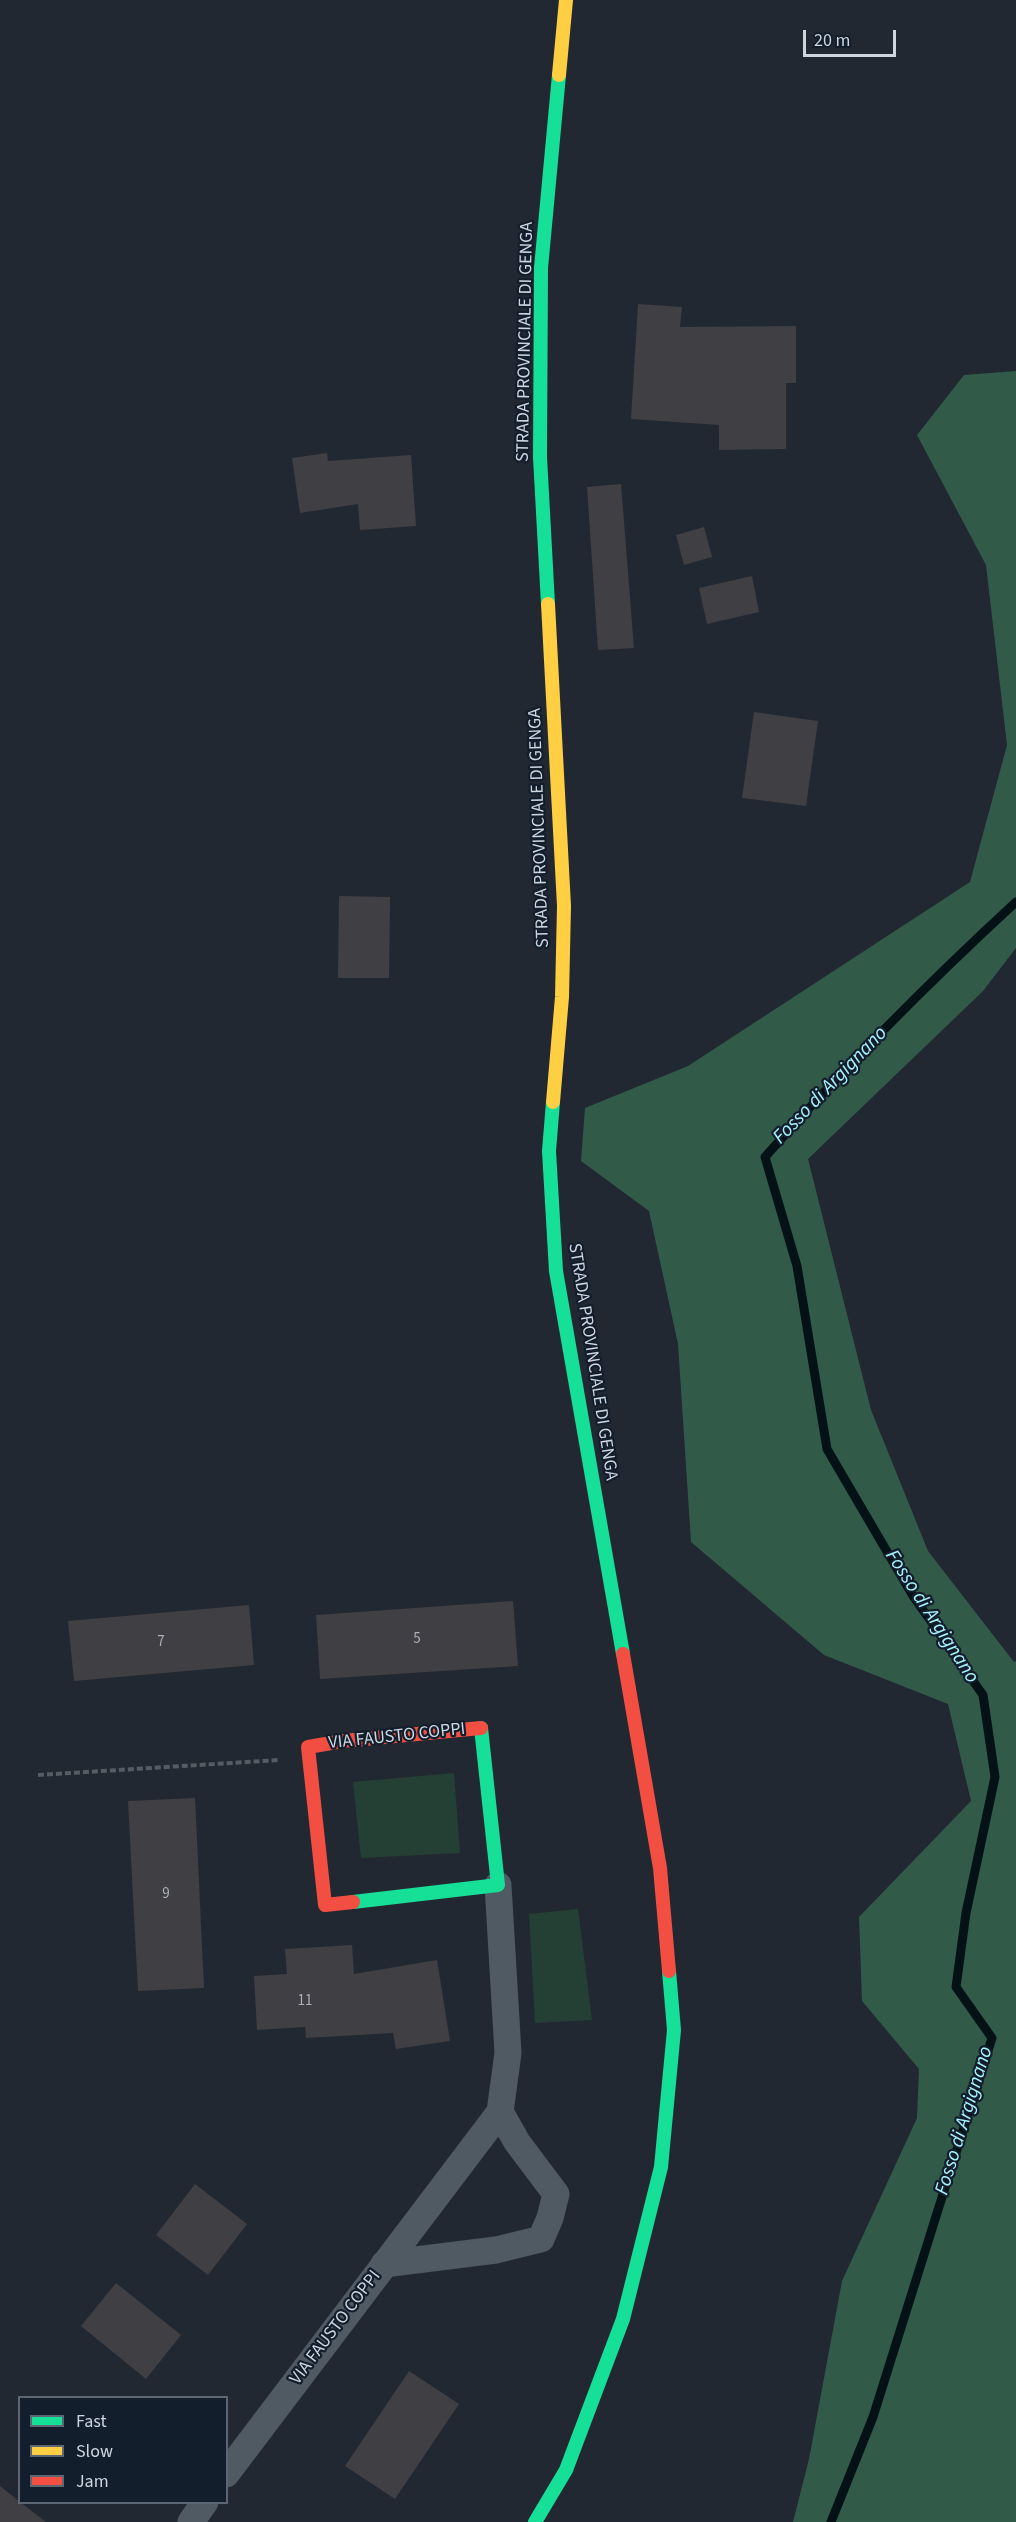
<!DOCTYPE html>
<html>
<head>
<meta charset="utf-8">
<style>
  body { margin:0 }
  #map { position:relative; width:1016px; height:2522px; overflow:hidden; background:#222831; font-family:"Source Sans 3",sans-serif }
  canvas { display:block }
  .legend { position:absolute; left:18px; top:2396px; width:210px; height:108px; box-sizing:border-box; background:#131e2d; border:2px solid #5d6774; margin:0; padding:8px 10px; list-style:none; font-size:18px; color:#cdd5df }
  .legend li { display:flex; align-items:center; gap:12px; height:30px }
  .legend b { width:30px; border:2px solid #5d6774 }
  .scale { position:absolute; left:803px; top:30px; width:93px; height:27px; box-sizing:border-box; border:3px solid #cdd5df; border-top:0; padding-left:8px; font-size:18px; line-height:21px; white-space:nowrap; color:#cdd5df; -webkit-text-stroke:4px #131e2d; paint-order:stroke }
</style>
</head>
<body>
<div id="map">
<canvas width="1016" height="2522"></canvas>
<ul class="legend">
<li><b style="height:8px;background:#16e098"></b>Fast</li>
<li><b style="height:8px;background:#ffcf43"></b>Slow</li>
<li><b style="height:8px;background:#f24e42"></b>Jam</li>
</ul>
<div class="scale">20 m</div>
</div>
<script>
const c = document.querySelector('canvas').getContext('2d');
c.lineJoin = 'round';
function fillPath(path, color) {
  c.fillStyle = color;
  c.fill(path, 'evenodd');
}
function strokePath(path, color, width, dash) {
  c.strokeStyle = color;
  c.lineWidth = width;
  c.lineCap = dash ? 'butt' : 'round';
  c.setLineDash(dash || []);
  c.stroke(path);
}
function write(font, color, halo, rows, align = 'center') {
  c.font = font + ' "Source Sans 3",sans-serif';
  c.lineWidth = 4.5;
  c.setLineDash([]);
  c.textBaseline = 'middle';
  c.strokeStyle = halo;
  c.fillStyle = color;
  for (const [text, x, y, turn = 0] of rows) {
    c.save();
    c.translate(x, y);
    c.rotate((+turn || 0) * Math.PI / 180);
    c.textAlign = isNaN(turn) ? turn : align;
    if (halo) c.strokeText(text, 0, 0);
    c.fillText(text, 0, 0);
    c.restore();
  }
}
const green = new Path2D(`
  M 454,1773 L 460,1853 L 361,1858 L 353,1782 Z
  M 578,1909 L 592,2020 L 535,2023 L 529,1914 Z`);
const forest = new Path2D(`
  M 1016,371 L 1016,948 L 983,991 L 808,1159 L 871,1410 L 928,1551 L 1014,1662 L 1016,1661 L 1016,2522 L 793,2522 L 809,2459 L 842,2281 L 917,2118 L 919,2069 L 862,2001 L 859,1917 L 971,1801 L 948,1704 L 824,1655 L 691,1542 L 678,1344 L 649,1211 L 581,1161 L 585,1108 L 688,1066 L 970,882 L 1007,745 L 986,565 L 917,435 L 964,375 Z`);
const stream = new Path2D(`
  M 831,2522 L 873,2417 L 992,2038 L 956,1987 L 966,1913 L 995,1777 L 983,1695 L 913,1596 L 827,1449 L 797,1266 L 765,1157 C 844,1068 928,983 1016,902`);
const building = new Path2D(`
  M 638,304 L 682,307 L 680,327 L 796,326 L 796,383 L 786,383 L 786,449 L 719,450 L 719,425 L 631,419 Z
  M 327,453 L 328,461 L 411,455 L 416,526 L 360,530 L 358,504 L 300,513 L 292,458 Z
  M 621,484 L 634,648 L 598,650 L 587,487 Z
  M 704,527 L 712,557 L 684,565 L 676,535 Z
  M 752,576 L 759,612 L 707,624 L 699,588 Z
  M 754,712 L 818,721 L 806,806 L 742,798 Z
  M 339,896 L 390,897 L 389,978 L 338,978 Z
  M 513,1601 L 518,1666 L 320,1679 L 316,1615 Z
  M 249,1605 L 254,1665 L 74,1681 L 68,1621 Z
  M 195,1798 L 204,1988 L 138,1991 L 128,1801 Z
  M 352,1945 L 354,1974 L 437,1960 L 450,2041 L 396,2049 L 393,2033 L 306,2038 L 305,2027 L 257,2030 L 254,1976 L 287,1974 L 285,1949 Z
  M 195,2184 L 247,2224 L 208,2275 L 156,2235 Z
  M 116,2283 L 181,2335 L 146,2379 L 81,2326 Z
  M 409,2371 L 459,2404 L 395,2499 L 345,2466 Z
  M 0,2486 L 20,2502 L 46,2522 L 0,2522 Z`);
const path = new Path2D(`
  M 38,1775 L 279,1760`);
const street = new Path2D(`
  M 384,2264 L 496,2250 L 541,2239 L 550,2218 L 556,2194 L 517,2142 L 500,2112 L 508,2053 L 498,1885
  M 226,2474 L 500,2112
  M 191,2522 L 205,2502`);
const fast = new Path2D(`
  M 548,604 L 540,457 L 541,268 L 559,75
  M 553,1102 L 549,1151 L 556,1271 L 623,1654
  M 353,1902 L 498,1885 L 481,1728
  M 535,2522 L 566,2470 L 623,2319 L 661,2167 L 674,2030 L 669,1971`);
const slow = new Path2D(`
  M 559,75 L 566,0
  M 548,604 L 564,906 L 562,997 L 553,1102`);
const jam = new Path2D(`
  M 623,1654 L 660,1868 L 669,1971
  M 353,1902 L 325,1905 L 308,1747 L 343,1741 L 481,1728`);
const numberNames = [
  ["5",417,1640],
  ["7",161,1643],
  ["9",166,1895],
  ["11",305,2002]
];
const streetNames = [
  ["STRADA PROVINCIALE DI GENGA",526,342,-89],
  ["STRADA PROVINCIALE DI GENGA",540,828,-92],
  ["STRADA PROVINCIALE DI GENGA",592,1362,81],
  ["VIA FAUSTO COPPI",397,1737,-6],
  ["VIA FAUSTO COPPI",336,2328,-53]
];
const waterNames = [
  ["Fosso di Argignano",831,1086,-46],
  ["Fosso di Argignano",931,1617,57],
  ["Fosso di Argignano",965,2121,-73]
];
fillPath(green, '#244034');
fillPath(forest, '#325a48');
strokePath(stream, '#041215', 9);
fillPath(building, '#403f44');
strokePath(path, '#545c64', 4, [6, 3]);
strokePath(street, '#4f5a63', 27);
strokePath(fast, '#16e098', 14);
strokePath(slow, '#ffcf43', 14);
strokePath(jam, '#f24e42', 14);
write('15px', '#aab0b8', null, numberNames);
write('18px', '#cdd5df', '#131e2d', streetNames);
write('italic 20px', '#a8f3fd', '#131e2d', waterNames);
</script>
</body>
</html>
